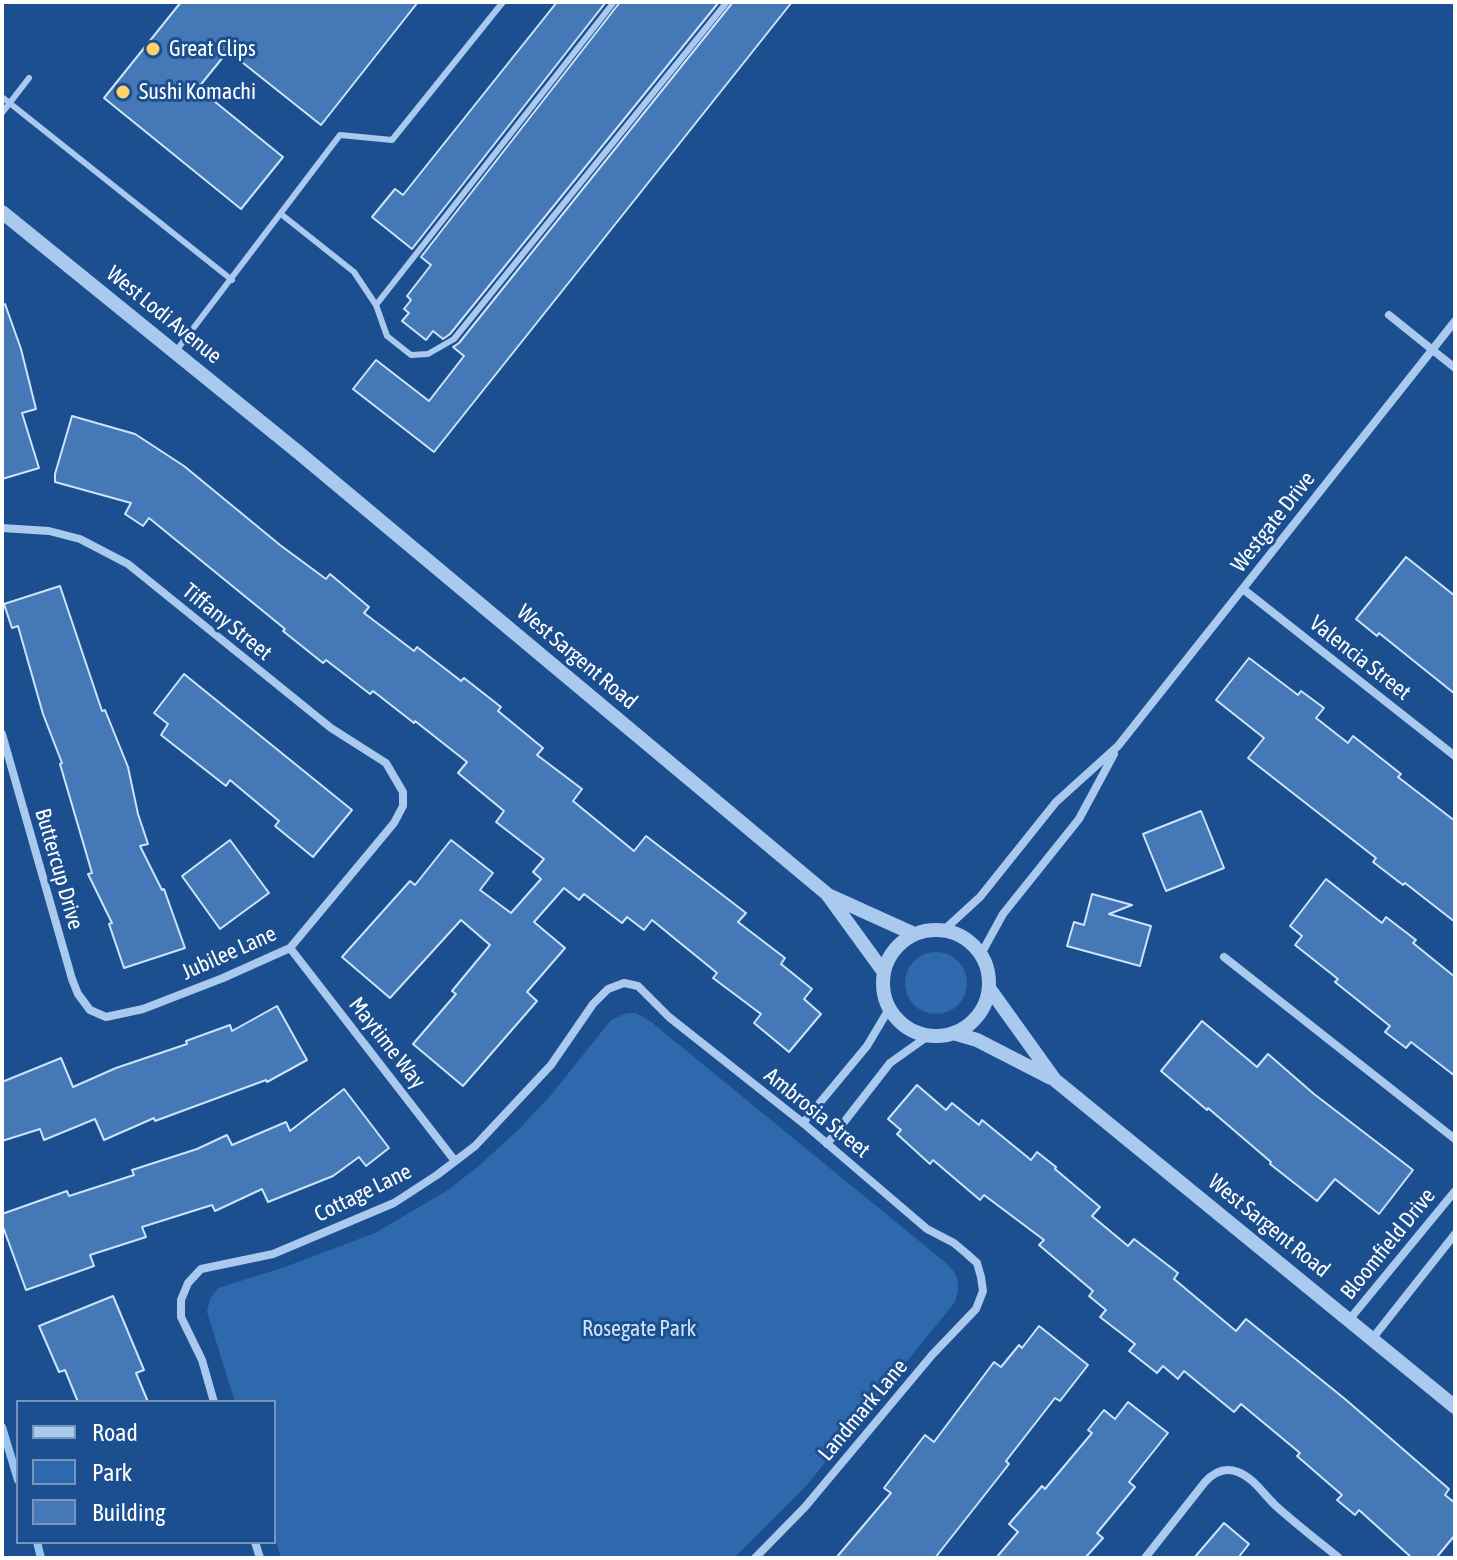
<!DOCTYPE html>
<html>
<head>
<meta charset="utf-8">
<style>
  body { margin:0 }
  #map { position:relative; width:1457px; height:1560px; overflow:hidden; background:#1b4f8f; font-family:"Asap Condensed",sans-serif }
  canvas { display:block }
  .frame { position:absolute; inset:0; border:4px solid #fff; pointer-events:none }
  .legend { position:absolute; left:16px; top:1400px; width:260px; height:144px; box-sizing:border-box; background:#1b4f8f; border:2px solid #7695bc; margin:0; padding:10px 14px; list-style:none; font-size:24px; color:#fff }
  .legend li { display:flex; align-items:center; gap:16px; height:40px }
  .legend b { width:40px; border:2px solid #7695bc }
</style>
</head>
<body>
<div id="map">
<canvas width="1457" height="1560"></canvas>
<div class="frame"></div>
<ul class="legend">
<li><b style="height:10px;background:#a9c9ee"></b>Road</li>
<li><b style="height:22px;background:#2e69ad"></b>Park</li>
<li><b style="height:22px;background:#4478b7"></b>Building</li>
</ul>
</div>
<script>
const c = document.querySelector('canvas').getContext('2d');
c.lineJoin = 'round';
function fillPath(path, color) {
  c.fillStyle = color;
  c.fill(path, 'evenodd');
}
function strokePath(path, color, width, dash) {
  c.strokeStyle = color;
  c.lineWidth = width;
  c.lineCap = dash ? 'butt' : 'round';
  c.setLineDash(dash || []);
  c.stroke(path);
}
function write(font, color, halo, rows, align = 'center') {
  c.font = font + ' "Asap Condensed",sans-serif';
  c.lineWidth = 6;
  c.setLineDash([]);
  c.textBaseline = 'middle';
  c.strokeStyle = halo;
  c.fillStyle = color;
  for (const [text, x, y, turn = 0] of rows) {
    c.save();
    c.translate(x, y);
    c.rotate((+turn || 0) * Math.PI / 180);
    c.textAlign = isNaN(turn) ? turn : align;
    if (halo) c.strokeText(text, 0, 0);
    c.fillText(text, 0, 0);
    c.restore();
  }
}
const green = new Path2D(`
  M905 983a31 31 0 1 1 62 0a31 31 0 1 1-62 0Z
  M 627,1013 L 636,1013 L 650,1021 L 946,1263 C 959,1275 961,1285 955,1302 L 806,1486 L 734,1558 L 281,1558 L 274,1535 L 274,1402 L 235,1402 L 207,1312 L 210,1299 L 218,1288 L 285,1267 L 375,1233 L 448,1190 L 480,1165 L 518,1130 L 551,1095 L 611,1020 Z`);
const stream = new Path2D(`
  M 2,1427 L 18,1480
  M 37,1542 L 41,1558`);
const building = new Path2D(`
  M 181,2 L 418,2 L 321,125 L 228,51 L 198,88 L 283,157 L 241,209 L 104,98 Z
  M 557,2 L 606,2 L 412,249 L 372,217 L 395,189 L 403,195 Z
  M 620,2 L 719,2 L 450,334 L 443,339 L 433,331 L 426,340 L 402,321 L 409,313 L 404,309 L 411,300 L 407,296 L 431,265 L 421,257 Z
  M 733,2 L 792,2 L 434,452 L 353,389 L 376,360 L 429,401 L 464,356 L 453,347 L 459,343 Z
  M 2,304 L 5,304 L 21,349 L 36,409 L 22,413 L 39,468 L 2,479 Z
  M 72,416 L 135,434 L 184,466 L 280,545 L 326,579 L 330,574 L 369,607 L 364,613 L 414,651 L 417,647 L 461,681 L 464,678 L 501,707 L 498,711 L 543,748 L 537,755 L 582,789 L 573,801 L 634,851 L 646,836 L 746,913 L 738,922 L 785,958 L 781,964 L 812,989 L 804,999 L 821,1014 L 789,1052 L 754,1023 L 761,1014 L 713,978 L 717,973 L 652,920 L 644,930 L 627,917 L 622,923 L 584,894 L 579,900 L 564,888 L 534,922 L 565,948 L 527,992 L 537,1001 L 463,1086 L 413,1044 L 456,994 L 452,991 L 490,945 L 461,920 L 390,998 L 342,957 L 410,881 L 415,885 L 451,840 L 493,873 L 480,890 L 511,913 L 541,879 L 533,872 L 544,859 L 496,822 L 504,811 L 458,773 L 467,762 L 415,721 L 414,723 L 373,691 L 370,694 L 326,660 L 323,663 L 283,631 L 285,629 L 149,518 L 143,526 L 125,514 L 131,503 L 55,482 L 55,474 Z
  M 1406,557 L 1455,596 L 1455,694 L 1379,633 L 1377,636 L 1356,619 Z
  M 60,586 L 102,711 L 105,710 L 128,767 L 138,814 L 148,844 L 140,846 L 162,890 L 164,889 L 185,948 L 124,968 L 109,924 L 112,923 L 88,874 L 92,873 L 60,764 L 62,763 L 43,714 L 18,626 L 12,628 L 4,604 Z
  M 1249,658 L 1298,695 L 1301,691 L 1324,708 L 1316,718 L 1348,743 L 1353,736 L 1401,774 L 1398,777 L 1455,821 L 1455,922 L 1405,883 L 1403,885 L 1373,862 L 1376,858 L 1248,758 L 1264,738 L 1216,700 Z
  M 184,674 L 352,810 L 313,857 L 275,826 L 279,821 L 230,780 L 226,786 L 161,735 L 168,724 L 154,713 Z
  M 1201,811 L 1224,868 L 1166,891 L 1143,834 Z
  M 230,840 L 269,893 L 220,929 L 182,876 Z
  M 1326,879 L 1382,923 L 1386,917 L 1416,940 L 1413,943 L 1455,977 L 1455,1076 L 1411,1042 L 1406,1048 L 1385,1032 L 1390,1026 L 1335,982 L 1338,979 L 1295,945 L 1302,936 L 1290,926 Z
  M 1092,894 L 1132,905 L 1109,914 L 1151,926 L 1140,966 L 1067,946 L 1074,922 L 1084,925 Z
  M 277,1006 L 307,1060 L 267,1082 L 266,1080 L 155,1121 L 154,1118 L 104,1140 L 95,1119 L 44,1140 L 40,1129 L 2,1141 L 2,1082 L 61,1058 L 73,1087 L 116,1068 L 187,1044 L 186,1041 L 230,1025 L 232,1031 Z
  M 1202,1021 L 1257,1067 L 1268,1054 L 1314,1094 L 1413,1170 L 1379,1214 L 1335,1179 L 1317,1201 L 1270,1164 L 1271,1162 L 1208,1108 L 1207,1110 L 1161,1071 Z
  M 917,1085 L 946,1110 L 952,1103 L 979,1125 L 982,1120 L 1031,1160 L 1037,1152 L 1056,1167 L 1055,1169 L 1100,1207 L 1092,1216 L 1128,1246 L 1134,1239 L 1178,1273 L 1174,1279 L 1236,1331 L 1246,1319 L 1345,1399 L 1449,1489 L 1445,1495 L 1455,1503 L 1455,1535 L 1436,1558 L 1412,1558 L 1359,1510 L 1355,1515 L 1337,1500 L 1342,1495 L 1297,1456 L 1300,1453 L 1241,1404 L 1234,1412 L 1184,1371 L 1178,1379 L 1163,1366 L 1157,1373 L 1129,1351 L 1135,1344 L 1100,1317 L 1106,1310 L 1089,1296 L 1093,1291 L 1039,1245 L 1044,1240 L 984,1195 L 980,1200 L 933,1160 L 930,1164 L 897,1134 L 901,1130 L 888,1119 Z
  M 344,1089 L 389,1148 L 366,1166 L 359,1157 L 333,1176 L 268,1202 L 262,1189 L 215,1211 L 212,1205 L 142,1227 L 146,1237 L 90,1255 L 94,1266 L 26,1290 L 2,1224 L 2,1214 L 67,1191 L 69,1196 L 134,1175 L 132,1170 L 197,1149 L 227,1135 L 232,1145 L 286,1122 L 290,1131 Z
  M 113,1296 L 144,1370 L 136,1373 L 148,1402 L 78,1402 L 65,1370 L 59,1372 L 39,1326 Z
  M 1039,1326 L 1088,1365 L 1060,1401 L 1055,1398 L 1006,1461 L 1009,1464 L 935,1558 L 836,1558 L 891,1493 L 884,1488 L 925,1435 L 934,1442 L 994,1362 L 1001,1367 L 1019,1345 L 1022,1348 Z
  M 1128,1402 L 1168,1433 L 1129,1482 L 1135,1487 L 1097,1533 L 1103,1538 L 1085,1558 L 996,1558 L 1018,1532 L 1009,1524 L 1042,1486 L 1045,1489 L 1092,1433 L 1088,1430 L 1104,1410 L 1115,1419 Z
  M 1224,1523 L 1249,1544 L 1238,1558 L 1194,1558 Z`);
const service = new Path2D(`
  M 2,97 L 232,280
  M 2,113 L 29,78
  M 281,214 L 354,272 L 376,305 L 387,336 L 411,355 L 428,354 L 454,339 L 727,2
  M 376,305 L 614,2
  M 176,351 L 340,135 L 392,140 L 503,2`);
const minor = new Path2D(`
  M 1389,315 L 1455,368
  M 2,528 L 49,531 L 80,539 L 128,564 L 331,728 L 386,763 L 403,792 L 403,806 L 394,823 L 290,948 L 223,978 L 143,1009 L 106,1017 L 90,1010 L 78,994 L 72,979 L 2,734
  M 1243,589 L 1455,756
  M 944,930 L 980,897 L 1056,802 L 1118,746 L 1455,321
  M 290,948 L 455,1161
  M 981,954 L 1003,914 L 1079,819 L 1114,754
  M 1224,957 L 1455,1139
  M 803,1123 L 867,1046 L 889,1009
  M 827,1144 L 890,1063 L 928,1036
  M 1349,1320 L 1455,1191
  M 1372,1339 L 1455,1234
  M 214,1402 L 202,1360 L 181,1317 L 181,1300 L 188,1283 L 201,1269 L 273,1254 L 394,1203 L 437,1175 L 475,1146 L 551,1065 L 593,1004 L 608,989 L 624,983 L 638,986 L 669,1017 L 803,1123 L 927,1229 L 954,1243 L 967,1254 L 977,1263 L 981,1277 L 983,1291 L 976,1309 L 932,1355 L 805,1507 L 755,1558
  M 255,1542 L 260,1558
  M 1145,1558 L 1205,1482 C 1214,1472 1225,1467 1238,1472 C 1254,1478 1264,1495 1276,1506 C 1296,1524 1318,1541 1339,1558`);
const tertiary = new Path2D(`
  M 2,212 L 298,452 L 827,894 L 883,971
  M 830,896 L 914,934
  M883 983a53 53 0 1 1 106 0a53 53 0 1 1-106 0Z
  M 989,988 L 1055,1080 L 1455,1407
  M 953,1033 L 977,1040 L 1051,1078`);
const markers = [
  [153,49,8,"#ffd166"],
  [123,92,8,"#ffd166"]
];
const poiNames = [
  ["Great Clips",169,49],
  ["Sushi Komachi",139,92]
];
const streetNames = [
  ["West Lodi Avenue",164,315,39],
  ["Westgate Drive",1273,522,-52],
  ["Tiffany Street",227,622,39],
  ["West Sargent Road",577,657,40],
  ["Valencia Street",1360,658,38],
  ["Buttercup Drive",59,869,74],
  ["Jubilee Lane",229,953,-24],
  ["Maytime Way",387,1043,52],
  ["Ambrosia Street",817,1113,39],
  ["Cottage Lane",363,1193,-26],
  ["West Sargent Road",1269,1226,39],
  ["Bloomfield Drive",1388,1244,-51],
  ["Landmark Lane",863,1410,-50]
];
const parkNames = [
  ["Rosegate Park",639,1329]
];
fillPath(green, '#2e69ad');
strokePath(stream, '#9cc4f0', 8);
fillPath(building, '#4478b7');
strokePath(building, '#cfe3fa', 2);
strokePath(service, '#a9c9ee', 6);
strokePath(minor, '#a9c9ee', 8);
strokePath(tertiary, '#a9c9ee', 14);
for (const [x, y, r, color] of markers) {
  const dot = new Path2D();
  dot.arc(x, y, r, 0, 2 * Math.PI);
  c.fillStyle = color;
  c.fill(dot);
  strokePath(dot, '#1b4f8f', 3);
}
write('22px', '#fff', '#1b4f8f', poiNames, 'left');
write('22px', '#fff', '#1b4f8f', streetNames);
write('22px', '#cfe3fa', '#1b4f8f', parkNames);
</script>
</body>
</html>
